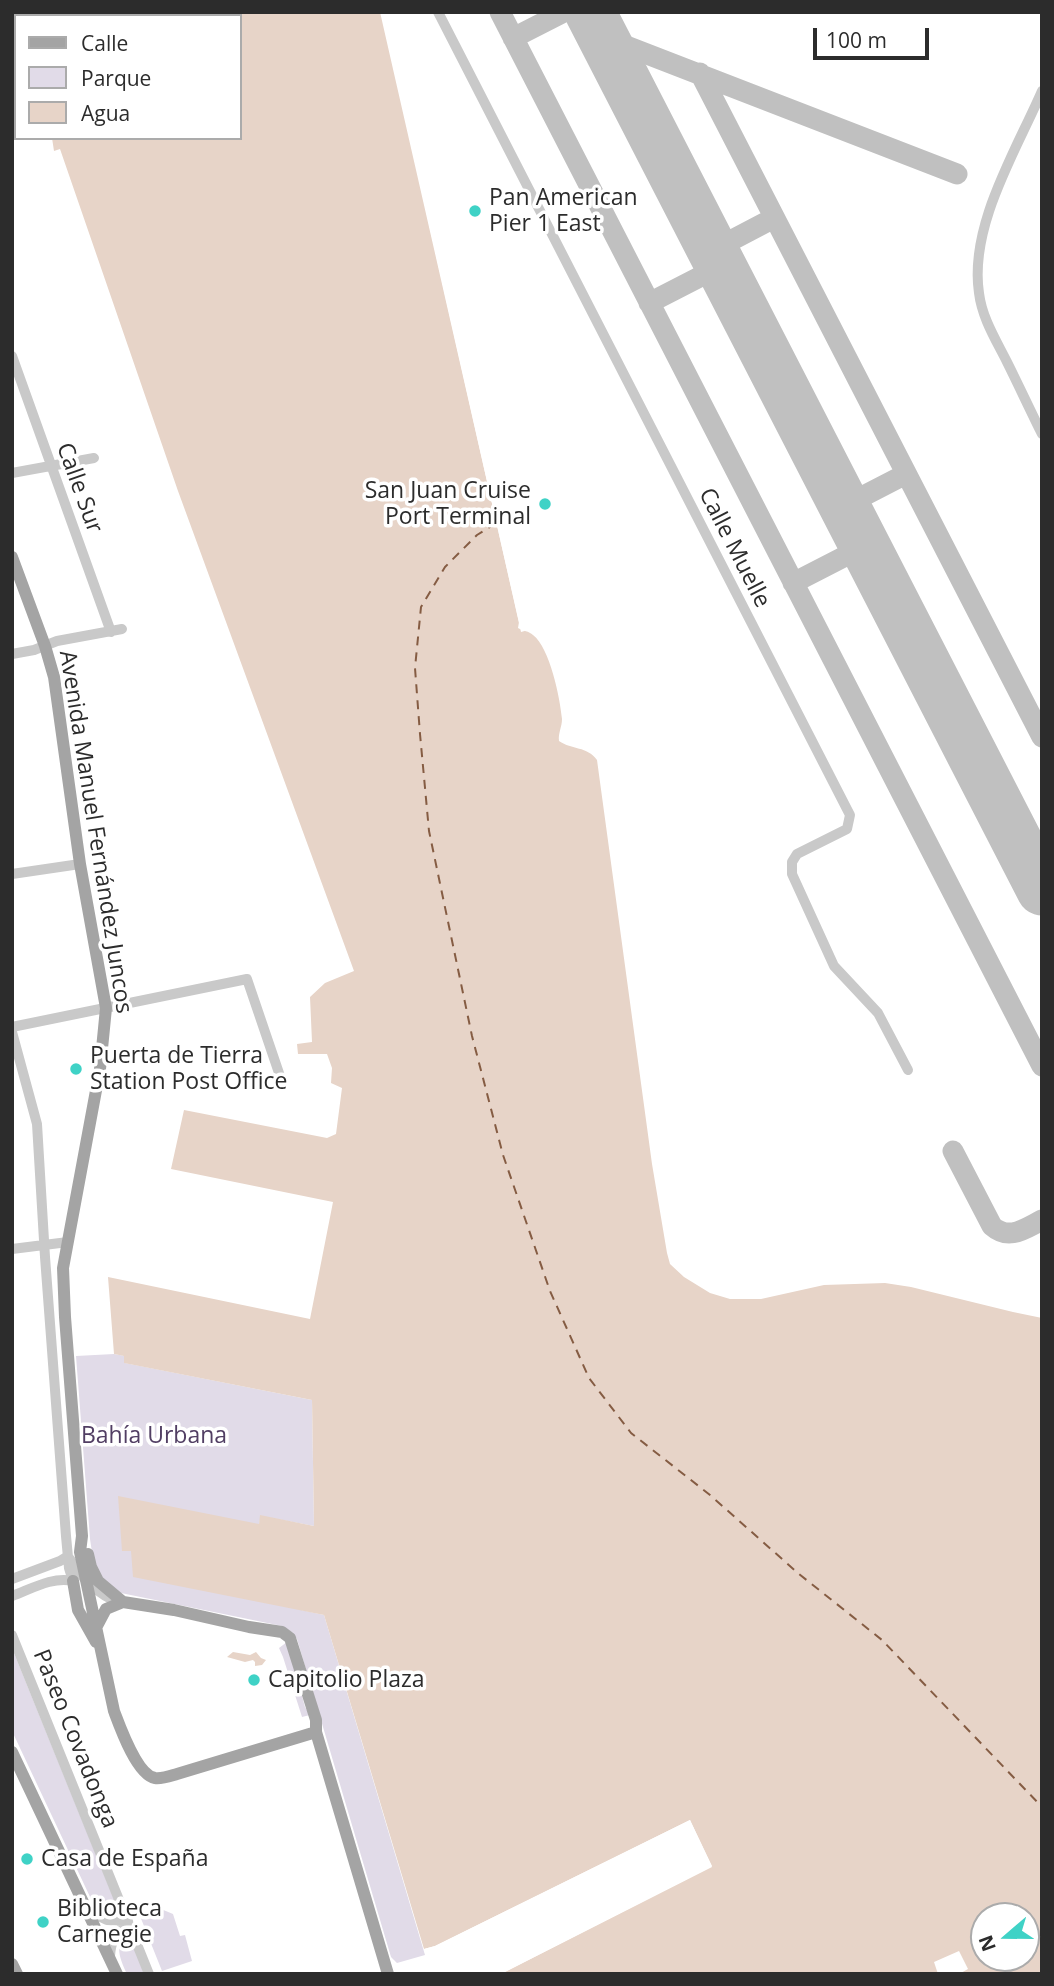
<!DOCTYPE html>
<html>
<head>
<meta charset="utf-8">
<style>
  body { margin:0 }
  #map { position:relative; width:1054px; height:1986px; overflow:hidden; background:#fff; font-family:"Open Sans",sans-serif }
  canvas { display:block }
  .frame { position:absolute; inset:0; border:14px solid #2c2c2c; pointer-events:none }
  .legend { position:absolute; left:14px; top:14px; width:228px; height:126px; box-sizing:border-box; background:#fff; border:2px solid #ababab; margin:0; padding:9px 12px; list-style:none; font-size:21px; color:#2c2c2c }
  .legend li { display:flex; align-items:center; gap:14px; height:35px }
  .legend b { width:35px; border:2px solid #ababab }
  .north { position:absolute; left:970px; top:1902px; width:70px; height:70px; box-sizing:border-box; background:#fff; border:2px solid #ababab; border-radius:50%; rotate:250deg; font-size:19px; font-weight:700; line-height:28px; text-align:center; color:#2c2c2c }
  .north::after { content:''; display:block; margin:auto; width:24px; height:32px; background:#3fd2c6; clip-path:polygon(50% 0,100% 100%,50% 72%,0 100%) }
  .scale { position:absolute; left:813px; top:28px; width:116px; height:32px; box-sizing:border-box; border:4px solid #2c2c2c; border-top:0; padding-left:9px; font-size:21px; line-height:24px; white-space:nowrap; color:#2c2c2c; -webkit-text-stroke:5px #fff; paint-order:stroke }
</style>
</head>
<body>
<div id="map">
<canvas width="1054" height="1986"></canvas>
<div class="frame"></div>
<ul class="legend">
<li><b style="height:9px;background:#a4a4a4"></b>Calle</li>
<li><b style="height:19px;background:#e1dbe8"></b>Parque</li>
<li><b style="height:19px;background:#e7d4c8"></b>Agua</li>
</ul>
<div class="north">N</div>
<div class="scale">100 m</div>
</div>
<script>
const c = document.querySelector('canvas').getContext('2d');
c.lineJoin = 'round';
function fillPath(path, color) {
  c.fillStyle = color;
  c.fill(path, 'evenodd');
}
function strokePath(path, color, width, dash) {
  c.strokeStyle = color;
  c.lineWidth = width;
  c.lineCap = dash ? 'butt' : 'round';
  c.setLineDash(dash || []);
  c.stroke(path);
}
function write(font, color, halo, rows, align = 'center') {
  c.font = font + ' "Open Sans",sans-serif';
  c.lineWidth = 7;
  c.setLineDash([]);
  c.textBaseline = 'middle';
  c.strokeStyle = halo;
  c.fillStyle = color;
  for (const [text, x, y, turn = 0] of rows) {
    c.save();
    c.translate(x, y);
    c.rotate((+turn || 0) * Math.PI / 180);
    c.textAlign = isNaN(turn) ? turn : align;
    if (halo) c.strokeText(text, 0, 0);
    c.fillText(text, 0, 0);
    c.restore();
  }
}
const green = new Path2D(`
  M 114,1354 L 125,1356 L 125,1363 L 312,1400 L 314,1526 L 261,1516 L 259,1524 L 122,1550 L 131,1550 L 288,1607 L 324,1615 L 425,1955 L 397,1963 L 391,1957 L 297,1639 L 293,1633 L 282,1626 L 121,1593 L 102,1578 L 93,1559 L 90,1539 L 76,1356 Z
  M 287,1642 L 305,1707 L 310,1715 L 302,1717 L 283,1657 L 279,1648 Z
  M 12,1648 L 118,1909 L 116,1912 L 106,1911 L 91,1899 L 12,1731 Z
  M 161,1909 L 173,1914 L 180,1936 L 185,1935 L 192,1961 L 162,1971 L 140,1916 Z
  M 126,1932 L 129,1934 L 145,1974 L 127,1974 C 120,1959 114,1945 126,1932 Z`);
const water = new Path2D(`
  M 47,12 L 380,12 L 519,622 L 518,628 C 523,631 529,631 533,635 C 550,648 560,698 562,719 C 562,727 558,733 559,741 C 572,750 587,746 597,760 L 652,1164 L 667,1253 L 670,1264 L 684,1277 L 710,1293 L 730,1299 L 761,1299 L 824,1285 L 885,1283 L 911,1287 L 1013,1312 L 1042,1318 L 1042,1974 L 501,1974 L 712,1867 L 690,1820 L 435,1946 L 424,1949 L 324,1615 L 133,1577 L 131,1551 L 122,1551 L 118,1496 L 259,1524 L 260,1515 L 314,1526 L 312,1400 L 124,1363 L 124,1356 L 114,1354 L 108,1277 L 310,1319 L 333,1202 L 171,1169 L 184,1110 L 327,1138 L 336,1134 L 342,1088 L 331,1083 L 332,1068 L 327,1054 L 298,1054 L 297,1044 L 312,1042 L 310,997 L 325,983 L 354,971 L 178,491 L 60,149 L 54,151 L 52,138 L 240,138 L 240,16 L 48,16 ZM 984,1916 L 1026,1916 L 1026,1958 L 984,1958 Z
  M 233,1652 L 250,1655 L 256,1652 L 261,1658 L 266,1660 L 262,1665 L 255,1666 L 255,1662 L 253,1660 L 245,1662 L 227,1657 Z`);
const pier = new Path2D(`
  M 404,113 L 407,113 L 522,622 L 522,626 L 532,629 L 521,632 Z
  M 690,1820 L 712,1866 L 501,1974 L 498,1974 L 500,1971 L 708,1865 L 689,1825 L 436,1949 L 425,1953 L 424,1949 L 435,1946 Z
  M 959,1951 L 968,1969 L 959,1974 L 938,1974 L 934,1962 Z`);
const ferry = new Path2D(`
  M 496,523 L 477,535 L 445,567 L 421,607 L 415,668 L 420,734 L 429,831 L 472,1036 L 503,1155 L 550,1291 L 589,1378 L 631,1433 L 710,1495 L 799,1574 L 882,1640 L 1042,1807`);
const taxiway = new Path2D(`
  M 500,12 L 1042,1066
  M 603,37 L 957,174
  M 513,38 L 564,12
  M 700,73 L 1042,737
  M 713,250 L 774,218
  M 649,303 L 721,266
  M 844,506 L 906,474
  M 793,583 L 865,546
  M 953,1151 L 992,1226 C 1009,1241 1024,1229 1042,1220`);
const runway = new Path2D(`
  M 590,12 L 1042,890`);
const minor = new Path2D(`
  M 438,12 L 850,815 L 847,829 L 797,854 L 792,862 L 792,874 L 834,966 L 878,1013 L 908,1070
  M 1042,91 C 1016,151 969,226 979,293 C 982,318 996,340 1007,362 C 1019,386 1030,410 1042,434
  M 12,356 L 111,632
  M 12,473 L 94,458
  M 12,654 L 34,650 L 57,641 L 122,629
  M 12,874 L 80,864
  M 12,1027 L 247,979 L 280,1076
  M 12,1032 L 37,1124 L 45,1257 L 66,1536 L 69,1568 L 73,1581 C 53,1576 31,1589 12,1596
  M 12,1249 L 68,1242
  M 70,1559 C 79,1576 100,1596 118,1602
  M 12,1579 L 60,1561 L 68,1556
  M 12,1635 L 149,1974
  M 88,1911 L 107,1920 L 128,1921
  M 110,1956 C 111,1939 117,1933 128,1921`);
const major = new Path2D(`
  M 12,557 L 45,646 L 54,677 L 80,864 L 106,1008 L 100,1069 L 63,1268 L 65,1317 L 82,1536 L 80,1552 L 114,1711 C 120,1727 137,1775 155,1778 C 162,1779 170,1776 177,1774 L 316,1732
  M 88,1554 L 91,1567 L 98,1581 L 123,1602 L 174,1610 L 249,1627 L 282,1632 L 290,1638 L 316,1720 L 316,1732 L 388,1974
  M 73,1581 L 78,1610 L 96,1642
  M 97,1626 L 106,1609 L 123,1602
  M 12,1752 L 117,1974
  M 12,1964 L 17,1974`);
const markers = [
  [475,211,7,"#3fd2c6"],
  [545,504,7,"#3fd2c6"],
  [76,1069,7,"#3fd2c6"],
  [254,1680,7,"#3fd2c6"],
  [27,1859,7,"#3fd2c6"],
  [43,1922,7,"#3fd2c6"]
];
const poiNames = [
  ["Pan American",489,198],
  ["Pier 1 East",489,224],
  ["San Juan Cruise",531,491,"right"],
  ["Port Terminal",531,517,"right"],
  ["Puerta de Tierra",90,1056],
  ["Station Post Office",90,1082],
  ["Capitolio Plaza",268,1680],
  ["Casa de España",41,1859],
  ["Biblioteca",57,1909],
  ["Carnegie",57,1935]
];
const streetNames = [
  ["Calle Sur",79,488,70],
  ["Calle Muelle",734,548,63],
  ["Avenida Manuel Fernández Juncos",95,832,81],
  ["Paseo Covadonga",75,1739,68]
];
const parkNames = [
  ["Bahía Urbana",154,1436]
];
fillPath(green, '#e1dbe8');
fillPath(water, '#e7d4c8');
fillPath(pier, '#fff');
strokePath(ferry, '#855c43', 2, [9, 7]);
strokePath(taxiway, '#c0c0c0', 21);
strokePath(runway, '#c0c0c0', 51);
strokePath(minor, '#c9c9c9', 10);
strokePath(major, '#a4a4a4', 12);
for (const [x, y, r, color] of markers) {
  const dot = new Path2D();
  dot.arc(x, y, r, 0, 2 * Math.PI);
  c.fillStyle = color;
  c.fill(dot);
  strokePath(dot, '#fff', 2.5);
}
write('23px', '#2c2c2c', '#fff', poiNames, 'left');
write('23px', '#2c2c2c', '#fff', streetNames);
write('23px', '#513e63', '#fff', parkNames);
</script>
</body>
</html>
